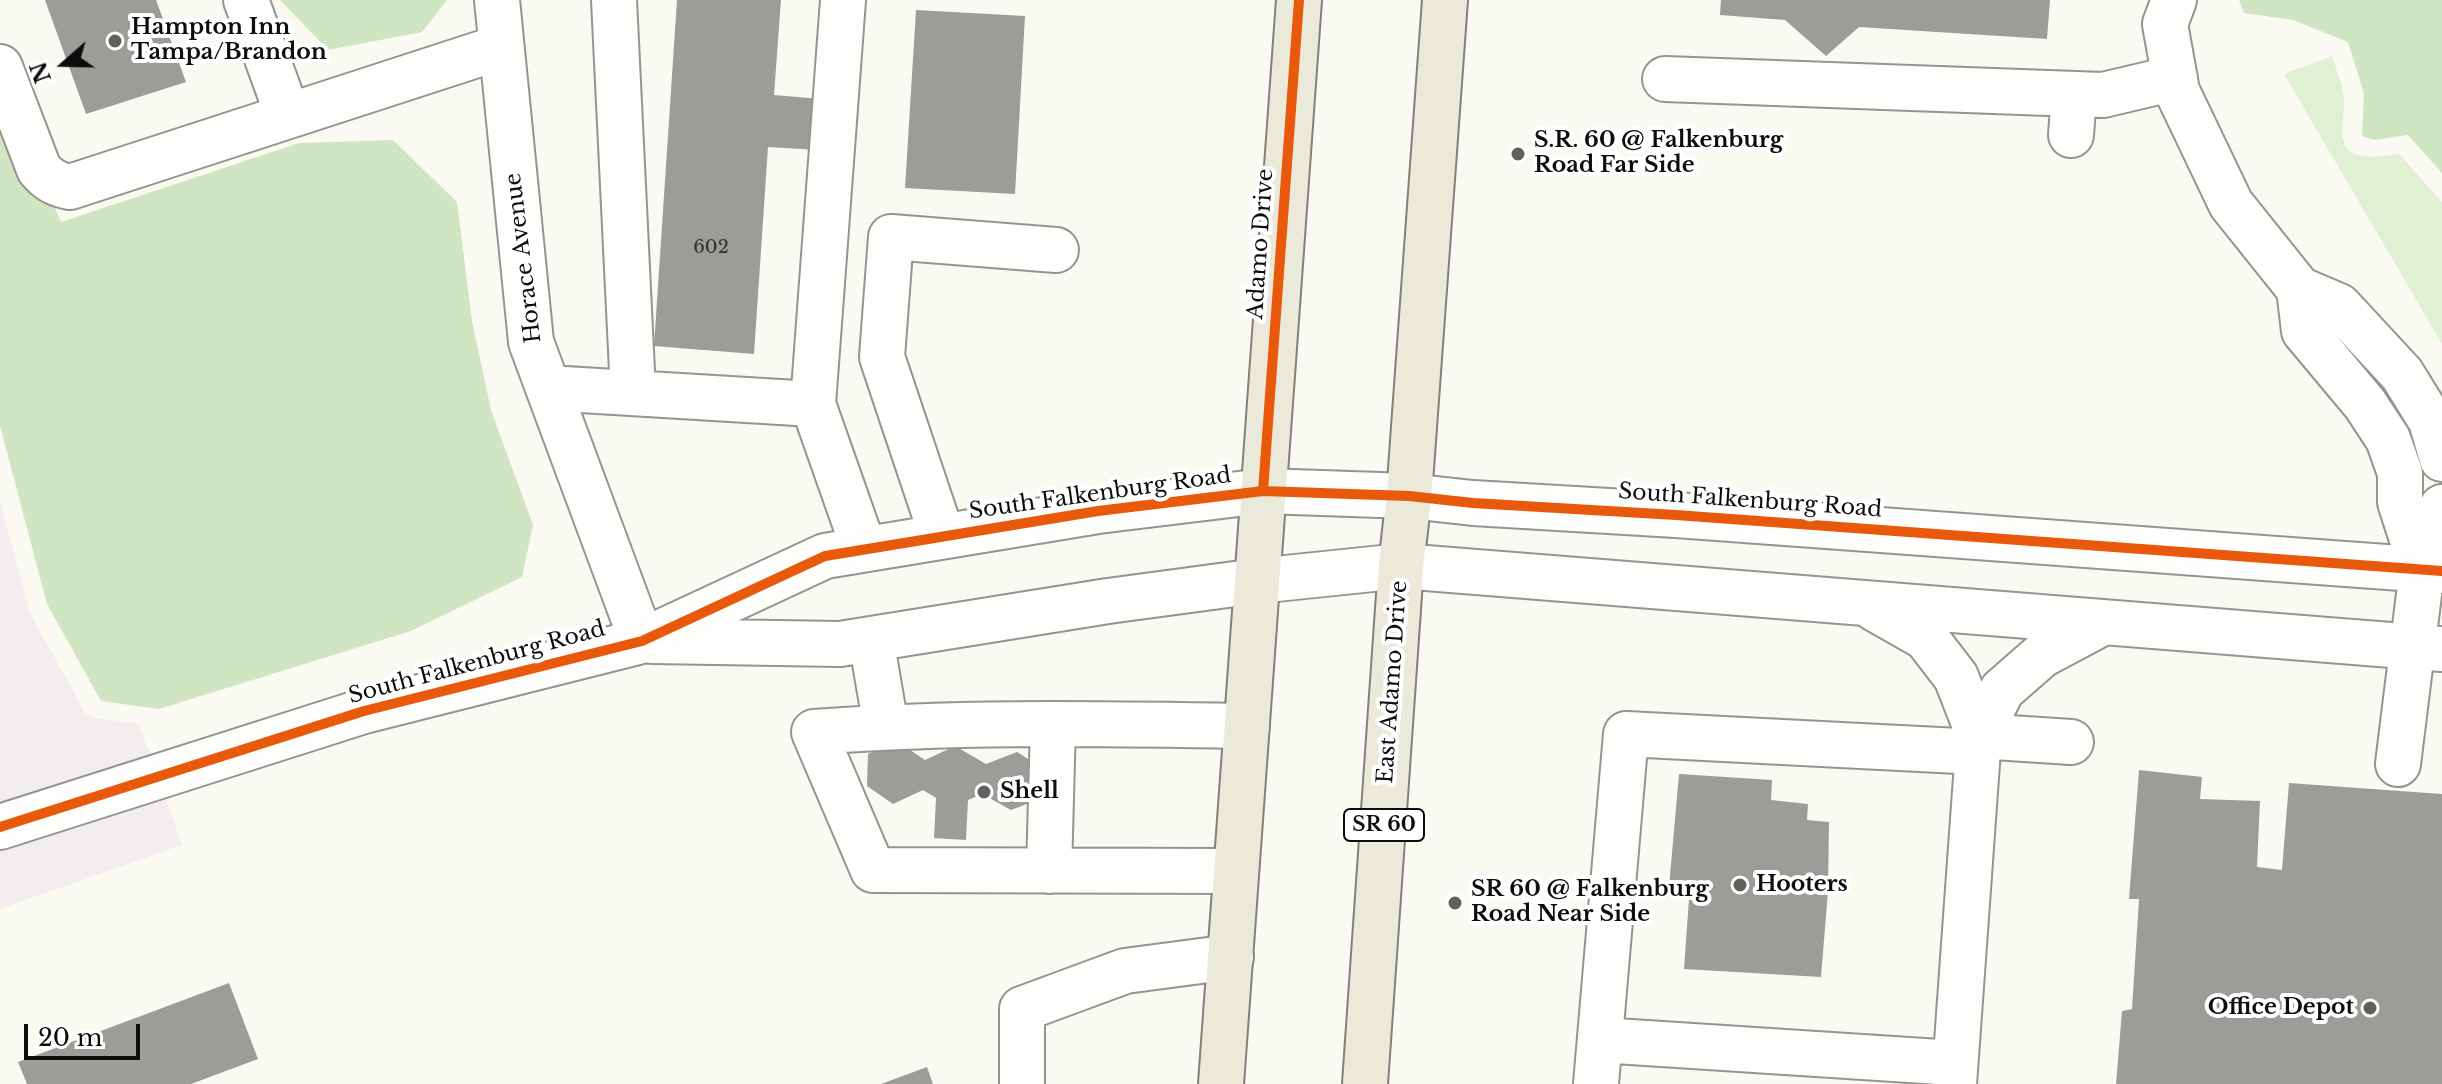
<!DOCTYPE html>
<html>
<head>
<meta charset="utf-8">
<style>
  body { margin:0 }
  #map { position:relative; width:2442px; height:1084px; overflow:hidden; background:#fafaf2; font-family:"Libre Baskerville",serif }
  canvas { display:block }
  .north { position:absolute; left:24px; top:24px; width:80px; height:80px; -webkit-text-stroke:6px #fff; paint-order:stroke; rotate:250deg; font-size:22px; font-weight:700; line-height:32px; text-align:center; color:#0d0d0d }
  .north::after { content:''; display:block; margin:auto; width:28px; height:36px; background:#0d0d0d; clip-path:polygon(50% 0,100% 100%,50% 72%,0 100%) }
  .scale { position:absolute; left:24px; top:1024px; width:116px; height:36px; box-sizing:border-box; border:4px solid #0d0d0d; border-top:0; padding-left:10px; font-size:24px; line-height:28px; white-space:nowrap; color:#0d0d0d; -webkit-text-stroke:6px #fff; paint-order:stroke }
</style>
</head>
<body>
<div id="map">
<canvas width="2442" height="1084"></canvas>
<div class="north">N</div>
<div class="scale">20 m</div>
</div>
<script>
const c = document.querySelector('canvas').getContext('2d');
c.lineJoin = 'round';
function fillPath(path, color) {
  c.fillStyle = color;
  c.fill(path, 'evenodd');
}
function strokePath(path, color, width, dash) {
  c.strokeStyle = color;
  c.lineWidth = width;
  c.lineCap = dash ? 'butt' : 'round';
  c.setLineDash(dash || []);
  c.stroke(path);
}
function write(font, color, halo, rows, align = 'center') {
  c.font = font + ' "Libre Baskerville",serif';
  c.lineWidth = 8;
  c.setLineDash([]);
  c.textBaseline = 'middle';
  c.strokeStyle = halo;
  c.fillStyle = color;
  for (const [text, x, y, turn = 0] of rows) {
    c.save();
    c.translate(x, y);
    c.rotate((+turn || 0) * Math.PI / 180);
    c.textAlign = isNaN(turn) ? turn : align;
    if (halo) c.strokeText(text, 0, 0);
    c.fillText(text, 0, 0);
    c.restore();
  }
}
const industrial = new Path2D(`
  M 0,501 L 30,613 L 86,714 L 96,718 L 139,724 L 151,757 L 0,807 Z
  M 164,795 L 182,845 L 0,909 L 0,849 Z`);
const green = new Path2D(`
  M 2332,56 C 2336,70 2344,86 2344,100 C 2345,113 2341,126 2343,139 C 2347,163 2382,156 2399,154 L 2442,202 L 2442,344 L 2284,74 Z`);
const forest = new Path2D(`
  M 280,0 L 447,0 L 422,32 L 328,50 Z
  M 2239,0 L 2442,0 L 2442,173 L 2408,135 L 2374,140 L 2362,136 L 2364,94 L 2348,42 L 2293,20 L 2244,13 Z
  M 0,78 L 61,222 L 299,143 L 393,140 L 457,202 L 472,321 L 491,410 L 533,525 L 522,577 L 411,631 L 159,709 L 101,701 L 47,604 L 0,426 Z`);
const building = new Path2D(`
  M 45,0 L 156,0 L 186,82 L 86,114 Z
  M 677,0 L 781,0 L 774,95 L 821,99 L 818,150 L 768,147 L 754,354 L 654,346 Z
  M 1721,0 L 2050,0 L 2047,39 L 1859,27 L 1826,56 L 1785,20 L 1720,15 Z
  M 916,10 L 1025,16 L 1015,194 L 905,188 Z
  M 898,742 L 925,760 L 955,746 L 986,764 L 1017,752 L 1044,769 L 1040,799 L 1011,810 L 982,794 L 968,800 L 966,840 L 934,838 L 936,798 L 923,790 L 893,804 L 867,786 L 868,754 Z
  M 2139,770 L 2202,777 L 2200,799 L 2260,801 L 2257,867 L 2282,870 L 2289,783 L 2442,794 L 2442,1084 L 2116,1084 L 2122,1011 L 2132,1009 L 2139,899 L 2129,899 Z
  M 1679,774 L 1772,780 L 1771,800 L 1808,804 L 1807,820 L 1829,822 L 1828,891 L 1821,977 L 1684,969 L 1689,899 L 1668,898 Z
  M 229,983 L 258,1059 L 191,1084 L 27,1084 L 18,1062 Z
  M 927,1067 L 933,1084 L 881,1084 Z`);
const minor = new Path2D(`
  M 246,0 L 288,116
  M 497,0 L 531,342 L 642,641
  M 614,0 L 633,392
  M 843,0 L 813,404 L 864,549
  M 2174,0 L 2165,24 L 2177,91 L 2231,204 L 2299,289 L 2339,306 L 2402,374 L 2431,421 L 2442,459
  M 0,67 L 39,169 C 48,180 56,184 70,187 L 501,47
  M 1665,79 L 2103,95 L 2175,78
  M 2071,135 L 2074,94
  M 2299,289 L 2304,331 L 2365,404 L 2388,439 L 2400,473 L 2400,502 L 2422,570
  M 548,388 L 813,404
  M 942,536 L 882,357 L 891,237 L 1056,250
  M 1875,609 L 1926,638 L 1956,677 L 1979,736 L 2002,690 L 2042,655 L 2104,622
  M 871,639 L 886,727
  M 652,641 L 840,644 L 1108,601 L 1257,581 L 1401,566 L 2442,649
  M 2398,764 L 2422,570 L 2442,507
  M 0,827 L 364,711 L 642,641 L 825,556 L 1098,511 L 1263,491 L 1409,496 L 1473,503 L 1676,515 L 2442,571
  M 1049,871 L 1053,724
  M 1236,871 L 873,870 L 814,732 C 958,721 1103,724 1247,726
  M 1600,1040 L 1955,1063
  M 1022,1084 L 1022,1009 L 1125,971 L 1231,957
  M 1596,1084 L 1626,734 L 1978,752
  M 1954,1084 L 1979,736 L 2071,742`);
const major = new Path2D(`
  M 1221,1084 L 1299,0
  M 1365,1084 L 1401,566 L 1409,496 L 1445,0`);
const cycleway = new Path2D(`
  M 1263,491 L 1299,0
  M 0,827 L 364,711 L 642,641 L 825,556 L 1098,511 L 1263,491 L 1409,496 L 1473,503 L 1676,515 L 2442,571`);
const markers = [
  [115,41,8,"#60605d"],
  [1518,154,8,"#60605d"],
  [984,792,8,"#60605d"],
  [1740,885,8,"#60605d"],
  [1455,903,8,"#60605d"],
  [2370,1008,8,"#60605d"]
];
const numberNames = [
  ["602",711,248]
];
const shields = [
  [1384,825,80]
];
const shieldNames = [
  ["SR 60",1384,825]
];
const poiNames = [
  ["Hampton Inn",131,28],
  ["Tampa/Brandon",131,53],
  ["S.R. 60 @ Falkenburg",1534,141],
  ["Road Far Side",1534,166],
  ["Shell",1000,792],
  ["Hooters",1756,885],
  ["SR 60 @ Falkenburg",1471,890],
  ["Road Near Side",1471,915],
  ["Office Depot",2354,1008,"right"]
];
const streetNames = [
  ["Adamo Drive",1261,244,-86],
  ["Horace Avenue",524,258,-97],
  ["South Falkenburg Road",1100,494,-8],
  ["South Falkenburg Road",1750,501,4],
  ["South Falkenburg Road",477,663,-15],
  ["East Adamo Drive",1393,682,-86]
];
fillPath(industrial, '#f2edee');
fillPath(green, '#e0f0d3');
fillPath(forest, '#d0e6c2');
fillPath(building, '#9d9c98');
strokePath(minor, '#949490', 48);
strokePath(major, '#81817d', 48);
strokePath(minor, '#fefefd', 44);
strokePath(major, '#ebe9d9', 44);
strokePath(cycleway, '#e8590c', 10);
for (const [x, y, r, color] of markers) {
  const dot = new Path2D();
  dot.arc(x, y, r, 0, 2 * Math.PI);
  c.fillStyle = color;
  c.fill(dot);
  strokePath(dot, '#fff', 3);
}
write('18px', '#313130', null, numberNames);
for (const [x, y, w] of shields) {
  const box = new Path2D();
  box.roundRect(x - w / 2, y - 16, w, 32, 6);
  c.fillStyle = '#fff';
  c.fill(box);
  strokePath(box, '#0d0d0d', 2);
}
write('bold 20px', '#0d0d0d', null, shieldNames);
write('bold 22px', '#0d0d0d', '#fff', poiNames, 'left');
write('22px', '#0d0d0d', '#fff', streetNames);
</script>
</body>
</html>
